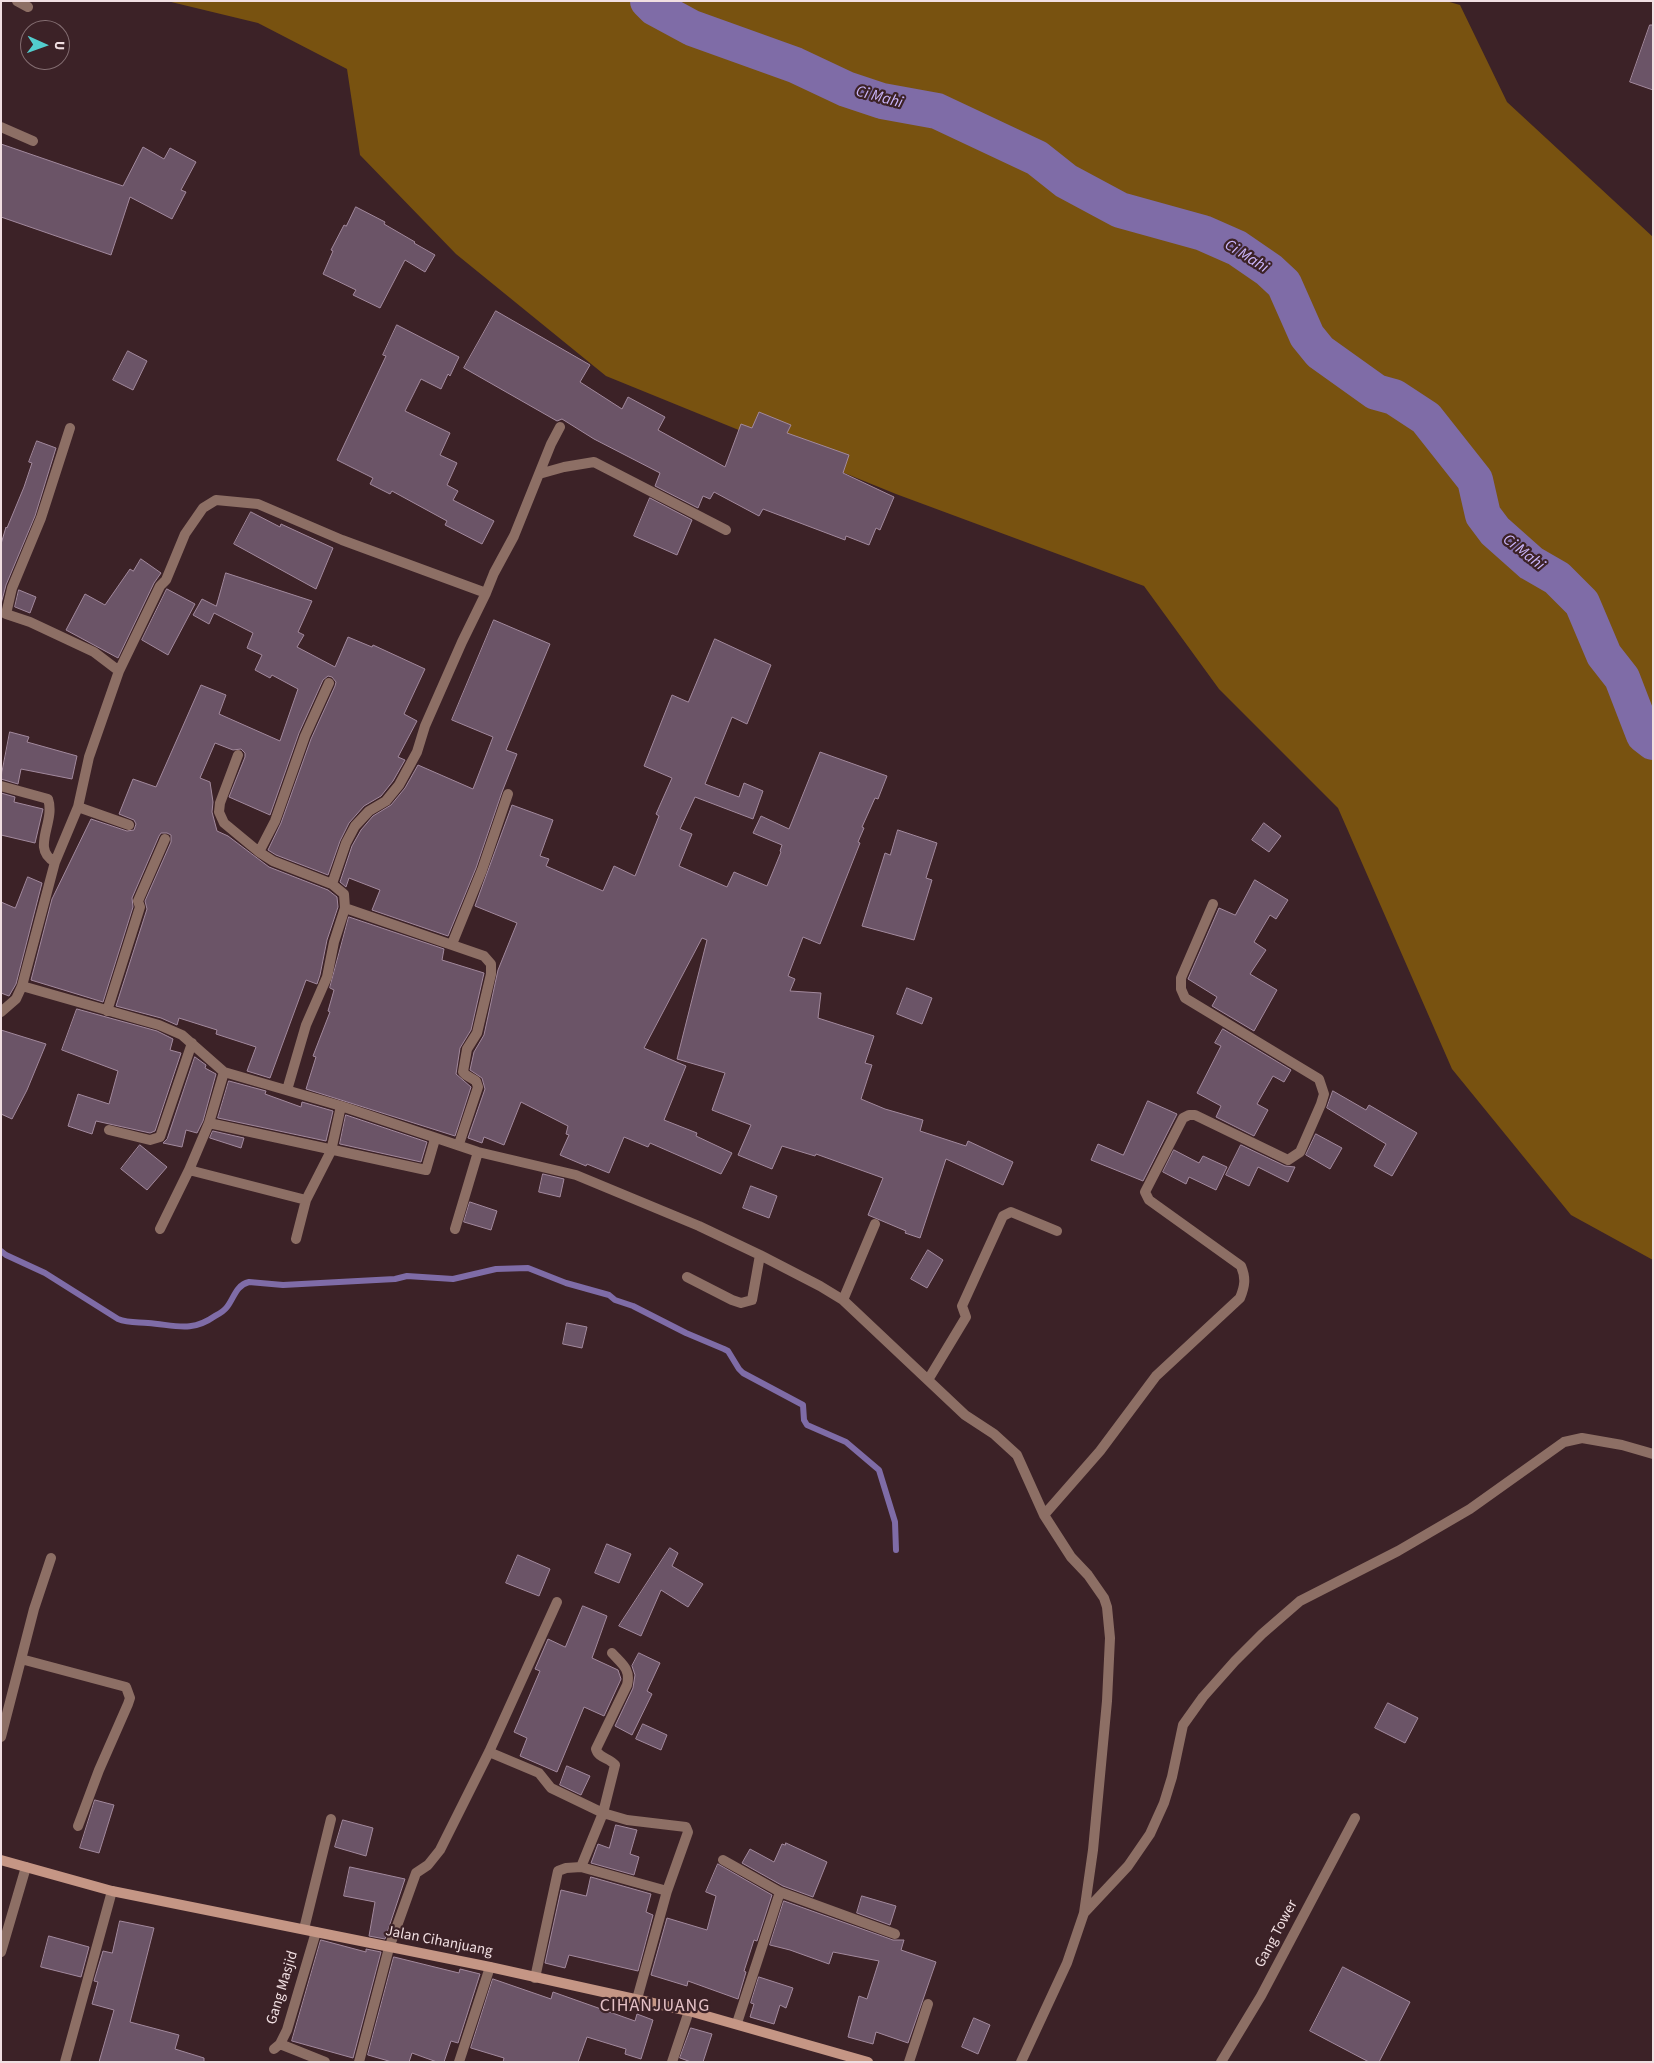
<!DOCTYPE html>
<html>
<head>
<meta charset="utf-8">
<style>
  body { margin:0 }
  #map { position:relative; width:1654px; height:2063px; overflow:hidden; background:#3c2227; font-family:"Source Sans 3",sans-serif }
  canvas { display:block }
  .frame { position:absolute; inset:0; border:2px solid #f1dfe2; pointer-events:none }
  .north { position:absolute; left:20px; top:20px; width:50px; height:50px; box-sizing:border-box; background:#3c2227; border:1px solid #846e72; border-radius:50%; rotate:92deg; font-size:14px; font-weight:700; line-height:20px; text-align:center; color:#f1dfe2 }
  .north::after { content:''; display:block; margin:auto; width:18px; height:22px; background:#52cdcd; clip-path:polygon(50% 0,100% 100%,50% 72%,0 100%) }
</style>
</head>
<body>
<div id="map">
<canvas width="1654" height="2063"></canvas>
<div class="frame"></div>
<div class="north">U</div>
</div>
<script>
const c = document.querySelector('canvas').getContext('2d');
c.lineJoin = 'round';
function fillPath(path, color) {
  c.fillStyle = color;
  c.fill(path, 'evenodd');
}
function strokePath(path, color, width, dash) {
  c.strokeStyle = color;
  c.lineWidth = width;
  c.lineCap = dash ? 'butt' : 'round';
  c.setLineDash(dash || []);
  c.stroke(path);
}
function write(font, color, halo, rows, align = 'center') {
  c.font = font + ' "Source Sans 3",sans-serif';
  c.lineWidth = 4.5;
  c.setLineDash([]);
  c.textBaseline = 'middle';
  c.strokeStyle = halo;
  c.fillStyle = color;
  for (const [text, x, y, turn = 0] of rows) {
    c.save();
    c.translate(x, y);
    c.rotate((+turn || 0) * Math.PI / 180);
    c.textAlign = isNaN(turn) ? turn : align;
    if (halo) c.strokeText(text, 0, 0);
    c.fillText(text, 0, 0);
    c.restore();
  }
}
const forest = new Path2D(`
  M 167,1 L 1446,1 L 1460,5 L 1507,102 L 1653,237 L 1653,1260 L 1571,1215 L 1452,1069 L 1338,808 L 1219,689 L 1144,586 L 896,494 L 606,376 L 456,254 L 360,155 L 347,69 L 258,23 Z`);
const stream = new Path2D(`
  M 1,1251 L 6,1255 L 45,1273 L 118,1319 C 128,1323 137,1322 148,1323 C 175,1325 191,1333 215,1316 C 219,1314 224,1311 227,1307 C 234,1298 236,1285 249,1282 L 283,1285 L 395,1279 L 407,1276 L 453,1279 L 496,1269 L 528,1268 L 566,1283 L 609,1295 L 615,1300 L 633,1306 L 686,1333 L 724,1349 L 728,1351 L 739,1369 L 743,1373 L 803,1405 L 804,1420 L 807,1425 L 846,1442 L 879,1470 L 895,1522 L 896,1550`);
const river = new Path2D(`
  M 648,1 L 655,8 L 692,28 L 795,65 L 846,89 L 882,101 L 937,111 L 1037,158 L 1066,181 L 1120,210 L 1203,233 L 1237,248 L 1269,270 L 1284,284 L 1307,336 L 1320,352 L 1376,392 L 1394,397 L 1426,418 L 1475,480 L 1483,515 L 1495,531 L 1531,563 L 1557,578 L 1582,603 L 1604,655 L 1622,678 L 1644,735 L 1653,742`);
const building = new Path2D(`
  M 1650,25 L 1653,25 L 1653,90 L 1630,82 Z
  M 1,144 L 123,186 L 143,147 L 164,159 L 170,148 L 196,162 L 181,190 L 186,192 L 172,219 L 130,197 L 111,255 L 1,217 Z
  M 356,207 L 385,222 L 384,224 L 415,242 L 414,243 L 435,255 L 425,272 L 405,260 L 380,308 L 353,295 L 356,290 L 323,274 L 333,251 L 331,250 L 344,225 L 346,226 Z
  M 496,311 L 590,365 L 580,382 L 622,409 L 628,397 L 665,417 L 658,430 L 725,467 L 741,424 L 752,428 L 759,412 L 791,425 L 787,433 L 849,455 L 843,473 L 894,497 L 880,530 L 876,528 L 869,545 L 846,536 L 845,540 L 763,509 L 759,516 L 714,492 L 710,499 L 703,496 L 698,508 L 655,486 L 660,473 L 594,439 L 562,419 L 557,421 L 464,368 Z
  M 397,325 L 459,357 L 450,376 L 448,374 L 441,389 L 421,379 L 405,411 L 450,433 L 440,455 L 457,463 L 447,485 L 458,491 L 453,500 L 494,521 L 482,544 L 445,525 L 447,521 L 392,491 L 390,494 L 370,484 L 373,478 L 337,460 L 386,356 L 383,355 Z
  M 128,351 L 147,361 L 133,390 L 113,380 Z
  M 37,441 L 56,448 L 35,516 L 6,585 L 1,604 L 1,544 L 6,527 L 7,528 L 24,487 L 32,463 L 29,462 Z
  M 650,498 L 692,520 L 677,555 L 634,536 Z
  M 251,512 L 280,527 L 281,524 L 333,548 L 316,589 L 234,544 Z
  M 141,559 L 161,573 L 154,583 L 118,658 L 66,630 L 85,594 L 105,605 L 130,569 L 133,571 Z
  M 226,573 L 312,601 L 298,632 L 304,635 L 297,647 L 335,667 L 348,637 L 372,647 L 373,645 L 425,669 L 404,714 L 417,721 L 398,757 L 405,760 L 393,781 L 381,796 L 364,806 L 349,823 L 340,841 L 328,875 L 276,855 L 268,850 L 281,823 L 311,739 L 335,686 L 336,682 L 332,677 L 328,676 L 323,680 L 299,733 L 270,815 L 229,797 L 245,757 L 245,753 L 241,749 L 233,750 L 215,743 L 200,778 L 210,782 L 213,802 L 212,812 L 217,831 L 228,836 L 269,867 L 328,890 L 337,897 L 338,907 L 327,940 L 320,975 L 317,984 L 306,980 L 270,1078 L 247,1071 L 256,1047 L 216,1034 L 217,1030 L 179,1018 L 177,1025 L 161,1018 L 116,1006 L 147,909 L 145,901 L 171,842 L 171,835 L 167,833 L 161,833 L 159,836 L 132,898 L 133,907 L 103,1002 L 31,980 L 52,899 L 91,819 L 127,831 L 134,830 L 136,824 L 134,820 L 119,814 L 133,779 L 156,787 L 201,685 L 226,695 L 219,714 L 280,741 L 298,689 L 272,675 L 270,678 L 255,670 L 262,655 L 247,648 L 253,633 L 214,613 L 209,624 L 193,615 L 202,599 L 216,606 Z
  M 167,589 L 195,604 L 168,655 L 142,640 Z
  M 19,590 L 36,597 L 30,613 L 15,607 Z
  M 494,620 L 550,644 L 506,750 L 517,754 L 502,792 L 476,868 L 448,936 L 372,910 L 380,890 L 349,878 L 346,887 L 340,882 L 352,846 L 361,830 L 373,816 L 391,805 L 405,788 L 418,765 L 473,789 L 493,737 L 452,720 Z
  M 715,639 L 771,665 L 747,724 L 732,717 L 705,784 L 739,797 L 744,783 L 763,791 L 753,819 L 695,797 L 680,829 L 692,834 L 679,866 L 727,887 L 734,872 L 767,886 L 781,852 L 780,851 L 782,845 L 753,833 L 761,816 L 789,829 L 820,752 L 887,776 L 878,799 L 875,798 L 862,827 L 864,828 L 858,842 L 860,843 L 820,944 L 803,937 L 788,976 L 795,979 L 790,991 L 821,993 L 818,1018 L 874,1036 L 865,1063 L 872,1065 L 861,1099 L 885,1109 L 923,1120 L 920,1131 L 966,1146 L 968,1141 L 1013,1162 L 1003,1185 L 946,1159 L 920,1238 L 905,1233 L 906,1231 L 868,1215 L 883,1178 L 816,1154 L 815,1156 L 782,1146 L 772,1169 L 738,1155 L 751,1125 L 712,1110 L 725,1073 L 677,1059 L 707,940 L 702,938 L 644,1048 L 686,1066 L 664,1120 L 697,1133 L 696,1136 L 732,1153 L 721,1174 L 650,1143 L 648,1147 L 624,1137 L 609,1173 L 587,1164 L 586,1166 L 560,1155 L 569,1135 L 566,1134 L 568,1126 L 521,1102 L 504,1145 L 484,1137 L 482,1143 L 468,1138 L 485,1089 L 482,1078 L 470,1070 L 474,1052 L 484,1035 L 498,970 L 517,923 L 475,906 L 512,805 L 553,820 L 540,856 L 549,859 L 546,866 L 603,891 L 614,866 L 635,876 L 659,816 L 656,814 L 672,778 L 644,766 L 672,695 L 688,702 Z
  M 10,732 L 29,737 L 27,742 L 77,756 L 72,779 L 21,769 L 18,784 L 1,779 Z
  M 1,793 L 15,797 L 14,802 L 43,809 L 35,843 L 1,835 Z
  M 1264,823 L 1281,836 L 1269,852 L 1252,840 Z
  M 898,830 L 937,843 L 926,878 L 932,880 L 914,940 L 862,926 L 885,853 L 890,855 Z
  M 28,877 L 42,883 L 16,984 L 9,996 L 1,993 L 1,902 L 15,908 Z
  M 1255,880 L 1288,900 L 1276,919 L 1270,915 L 1254,942 L 1266,950 L 1250,974 L 1277,990 L 1254,1031 L 1212,1006 L 1217,997 L 1188,979 L 1219,908 L 1235,915 Z
  M 349,917 L 444,949 L 442,960 L 484,973 L 471,1030 L 460,1048 L 456,1074 L 471,1087 L 455,1136 L 306,1089 L 316,1057 L 313,1056 L 330,1012 L 328,1011 L 334,990 L 330,988 Z
  M 907,988 L 932,998 L 922,1024 L 897,1014 Z
  M 77,1009 L 157,1031 L 173,1039 L 170,1050 L 181,1053 L 155,1131 L 150,1133 L 96,1121 L 92,1134 L 68,1126 L 78,1094 L 109,1104 L 118,1071 L 62,1050 Z
  M 1223,1029 L 1291,1070 L 1284,1082 L 1273,1076 L 1257,1104 L 1268,1110 L 1254,1136 L 1216,1117 L 1221,1106 L 1197,1093 L 1221,1046 L 1215,1043 Z
  M 1,1030 L 46,1044 L 27,1090 L 12,1119 L 1,1114 Z
  M 195,1057 L 206,1065 L 205,1068 L 216,1074 L 203,1121 L 197,1133 L 186,1130 L 182,1147 L 163,1143 L 167,1139 Z
  M 229,1081 L 266,1091 L 265,1094 L 301,1107 L 302,1102 L 333,1111 L 326,1141 L 218,1118 Z
  M 1333,1091 L 1366,1110 L 1369,1105 L 1417,1133 L 1392,1176 L 1374,1166 L 1386,1144 L 1327,1108 Z
  M 1148,1101 L 1177,1114 L 1143,1181 L 1091,1160 L 1098,1144 L 1123,1155 Z
  M 346,1115 L 427,1142 L 421,1162 L 340,1144 Z
  M 213,1131 L 244,1138 L 241,1148 L 210,1138 Z
  M 1316,1134 L 1342,1148 L 1330,1169 L 1306,1155 Z
  M 140,1145 L 167,1167 L 147,1190 L 121,1169 Z
  M 1241,1145 L 1285,1166 L 1295,1167 L 1288,1182 L 1258,1167 L 1249,1186 L 1226,1175 Z
  M 1174,1150 L 1199,1163 L 1203,1156 L 1227,1167 L 1216,1190 L 1189,1177 L 1186,1184 L 1163,1172 Z
  M 543,1174 L 564,1179 L 560,1197 L 539,1192 Z
  M 751,1186 L 777,1196 L 769,1218 L 743,1208 Z
  M 470,1202 L 497,1211 L 491,1230 L 464,1222 Z
  M 928,1250 L 943,1260 L 927,1288 L 911,1279 Z
  M 567,1323 L 587,1327 L 582,1348 L 563,1344 Z
  M 607,1544 L 631,1554 L 619,1583 L 595,1573 Z
  M 670,1548 L 678,1553 L 672,1566 L 703,1584 L 688,1607 L 661,1590 L 641,1636 L 619,1626 Z
  M 518,1555 L 550,1569 L 539,1596 L 506,1583 Z
  M 583,1606 L 607,1616 L 592,1658 L 618,1670 L 621,1679 L 604,1716 L 584,1707 L 557,1772 L 520,1756 L 527,1738 L 514,1732 L 540,1671 L 535,1669 L 548,1639 L 565,1647 Z
  M 639,1653 L 660,1663 L 647,1691 L 652,1694 L 632,1735 L 615,1726 L 633,1688 L 635,1675 L 632,1666 Z
  M 1388,1703 L 1418,1718 L 1405,1743 L 1375,1728 Z
  M 643,1724 L 667,1735 L 661,1750 L 636,1739 Z
  M 567,1766 L 590,1776 L 581,1795 L 560,1785 Z
  M 95,1800 L 114,1805 L 99,1853 L 80,1848 Z
  M 343,1820 L 373,1828 L 366,1856 L 335,1847 Z
  M 616,1825 L 637,1830 L 630,1854 L 639,1857 L 634,1875 L 591,1863 L 598,1844 L 609,1848 Z
  M 786,1843 L 827,1862 L 813,1897 L 783,1886 L 742,1863 L 750,1849 L 774,1862 L 782,1844 L 785,1845 Z
  M 718,1864 L 772,1895 L 757,1941 L 754,1940 L 744,1971 L 746,1972 L 738,1999 L 688,1981 L 687,1986 L 651,1975 L 667,1918 L 707,1930 L 716,1896 L 706,1892 Z
  M 350,1867 L 405,1879 L 385,1939 L 369,1936 L 375,1902 L 344,1896 Z
  M 591,1877 L 651,1894 L 646,1912 L 653,1915 L 638,1971 L 569,1955 L 565,1968 L 545,1963 L 561,1890 L 586,1896 Z
  M 862,1896 L 896,1906 L 890,1925 L 857,1913 Z
  M 784,1901 L 893,1940 L 904,1940 L 901,1950 L 936,1962 L 908,2043 L 876,2032 L 873,2044 L 848,2037 L 859,1996 L 867,1999 L 879,1961 L 833,1952 L 829,1964 L 790,1950 L 770,1945 Z
  M 120,1921 L 154,1928 L 130,2022 L 179,2035 L 175,2049 L 204,2058 L 204,2062 L 99,2062 L 114,2010 L 92,2004 L 98,1982 L 94,1981 L 103,1951 L 112,1953 Z
  M 49,1936 L 89,1947 L 81,1977 L 41,1967 Z
  M 321,1940 L 366,1952 L 366,1949 L 381,1952 L 353,2058 L 292,2041 Z
  M 394,1957 L 459,1973 L 460,1969 L 480,1974 L 458,2043 L 451,2041 L 444,2062 L 437,2062 L 412,2053 L 409,2062 L 392,2062 L 368,2055 Z
  M 1343,1967 L 1410,2002 L 1379,2062 L 1369,2062 L 1310,2031 Z
  M 759,1977 L 793,1988 L 786,2008 L 780,2005 L 774,2024 L 750,2017 L 754,2004 L 751,2003 Z
  M 493,1979 L 551,1999 L 553,1992 L 635,2021 L 637,2014 L 653,2020 L 641,2059 L 625,2054 L 626,2049 L 587,2037 L 578,2062 L 503,2062 L 504,2058 L 471,2048 Z
  M 974,2018 L 990,2025 L 978,2054 L 962,2047 Z
  M 691,2028 L 712,2034 L 703,2062 L 691,2062 L 680,2058 Z`);
const street = new Path2D(`
  M 17,1 L 28,7
  M 1,127 L 33,141
  M 70,428 L 41,518 L 12,588 L 6,614 L 30,622 L 94,652 L 119,671
  M 539,474 L 564,467 L 594,462 L 726,530
  M 238,755 L 220,803 L 219,812 L 224,823 L 259,852 L 273,861 L 332,884 L 344,894 L 345,908 L 484,956 L 491,964 L 491,974 L 477,1033 L 467,1049 L 463,1072 L 466,1075 L 476,1081 L 478,1087 L 459,1144
  M 1,786 L 48,799 C 56,822 30,849 55,862
  M 78,807 L 129,825
  M 259,852 L 275,821 L 305,736 L 329,683
  M 332,884 L 346,843 L 355,826 L 369,811 L 386,801 L 399,785 L 417,752 L 425,726 L 462,642 L 486,593 L 494,573 L 514,536 L 551,444 L 560,427
  M 452,944 L 482,870 L 508,794
  M 22,986 L 55,862 L 78,807 L 89,757 L 119,671 L 160,586 L 166,580 L 185,534 L 203,508 L 216,500 L 258,504 L 342,540 L 486,593
  M 107,1011 L 140,907 L 138,901 L 165,839
  M 1,1012 L 16,999 L 22,986 L 159,1025 L 182,1035 L 224,1072 L 341,1106 L 478,1152 L 576,1175 L 699,1226 L 760,1255 L 820,1286 L 843,1300 L 965,1415 L 994,1434 L 1017,1455 L 1044,1515 L 1071,1557 L 1088,1575 L 1104,1598 L 1107,1607 L 1110,1638 L 1107,1701 L 1093,1850 L 1084,1913 L 1067,1963 L 1021,2062
  M 287,1090 L 306,1025 L 327,977 L 334,942 L 345,908
  M 209,1123 L 426,1170 L 435,1139
  M 109,1130 L 150,1140 L 160,1137 L 192,1043
  M 189,1170 L 306,1200
  M 160,1229 L 189,1170 L 209,1123 L 224,1072
  M 455,1229 L 478,1152
  M 296,1239 L 306,1200 L 331,1151 L 341,1106
  M 687,1277 L 732,1300 L 741,1303 L 752,1300 L 760,1255
  M 843,1300 L 875,1224
  M 928,1380 L 966,1317 L 962,1306 L 1003,1216 L 1011,1212 L 1057,1231
  M 1044,1515 L 1100,1451 L 1156,1376 L 1240,1298 C 1245,1286 1246,1278 1241,1266 L 1149,1200 L 1145,1192 L 1183,1118 L 1189,1115 L 1195,1115 L 1288,1160 L 1300,1152 L 1321,1104 L 1324,1094 L 1319,1079 L 1185,998 L 1181,989 L 1181,978 L 1213,904
  M 21,1659 L 126,1687 L 130,1698 L 128,1704 L 99,1770 L 78,1826
  M 1,1737 L 34,1609 L 51,1558
  M 489,1752 L 539,1773 L 551,1788 L 603,1813 L 627,1820 L 686,1827 L 688,1832 L 667,1891 L 637,1999
  M 723,1860 L 780,1892
  M 581,1867 L 667,1891
  M 1084,1913 L 1128,1866 L 1150,1834 L 1164,1803 L 1172,1777 L 1183,1725 L 1203,1697 L 1235,1661 L 1262,1634 L 1300,1601 L 1398,1551 L 1470,1509 L 1564,1442 L 1582,1438 L 1622,1445 L 1653,1454
  M 304,1929 L 331,1819
  M 1,1952 L 26,1867
  M 535,1978 L 558,1871 L 566,1868 L 581,1867 L 603,1813 L 615,1765 C 610,1758 598,1758 596,1749 L 627,1685 C 631,1669 622,1664 612,1653
  M 737,2023 L 780,1892 L 895,1934
  M 280,2044 L 325,2062
  M 274,2049 L 280,2044 L 287,2030 L 316,1932
  M 65,2062 L 112,1891
  M 359,2062 L 389,1948 L 416,1873 L 428,1865 L 440,1850 L 489,1752 L 557,1602
  M 459,2062 L 490,1967
  M 672,2062 L 689,2011
  M 909,2062 L 928,2004
  M 1221,2062 L 1261,1996 L 1355,1818`);
const secondary = new Path2D(`
  M 1,1860 L 112,1891 L 490,1967 L 689,2011 L 868,2062`);
const streetNames = [
  ["Gang Tower",1277,1934,-62],
  ["Jalan Cihanjuang",439,1942,11],
  ["Gang Masjid",283,1988,-73]
];
const waterNames = [
  ["Ci Mahi",879,98,15],
  ["Ci Mahi",1246,257,32],
  ["Ci Mahi",1523,553,38]
];
const quarterNames = [
  ["CIHANJUANG",655,2007]
];
fillPath(forest, '#785210');
strokePath(stream, '#7f6ca7', 6);
strokePath(river, '#7f6ca7', 36);
fillPath(building, '#6b5467');
strokePath(building, '#a2899d', 1);
strokePath(street, '#8d6f65', 10);
strokePath(secondary, '#c59685', 10);
write('15px', '#f1dfe2', '#3c2227', streetNames);
write('italic 16px', '#cab5fa', '#3c2227', waterNames);
c.letterSpacing = '1px';
write('18px', '#e4c0c6', '#3c2227', quarterNames);
c.letterSpacing = '0px';
</script>
</body>
</html>
